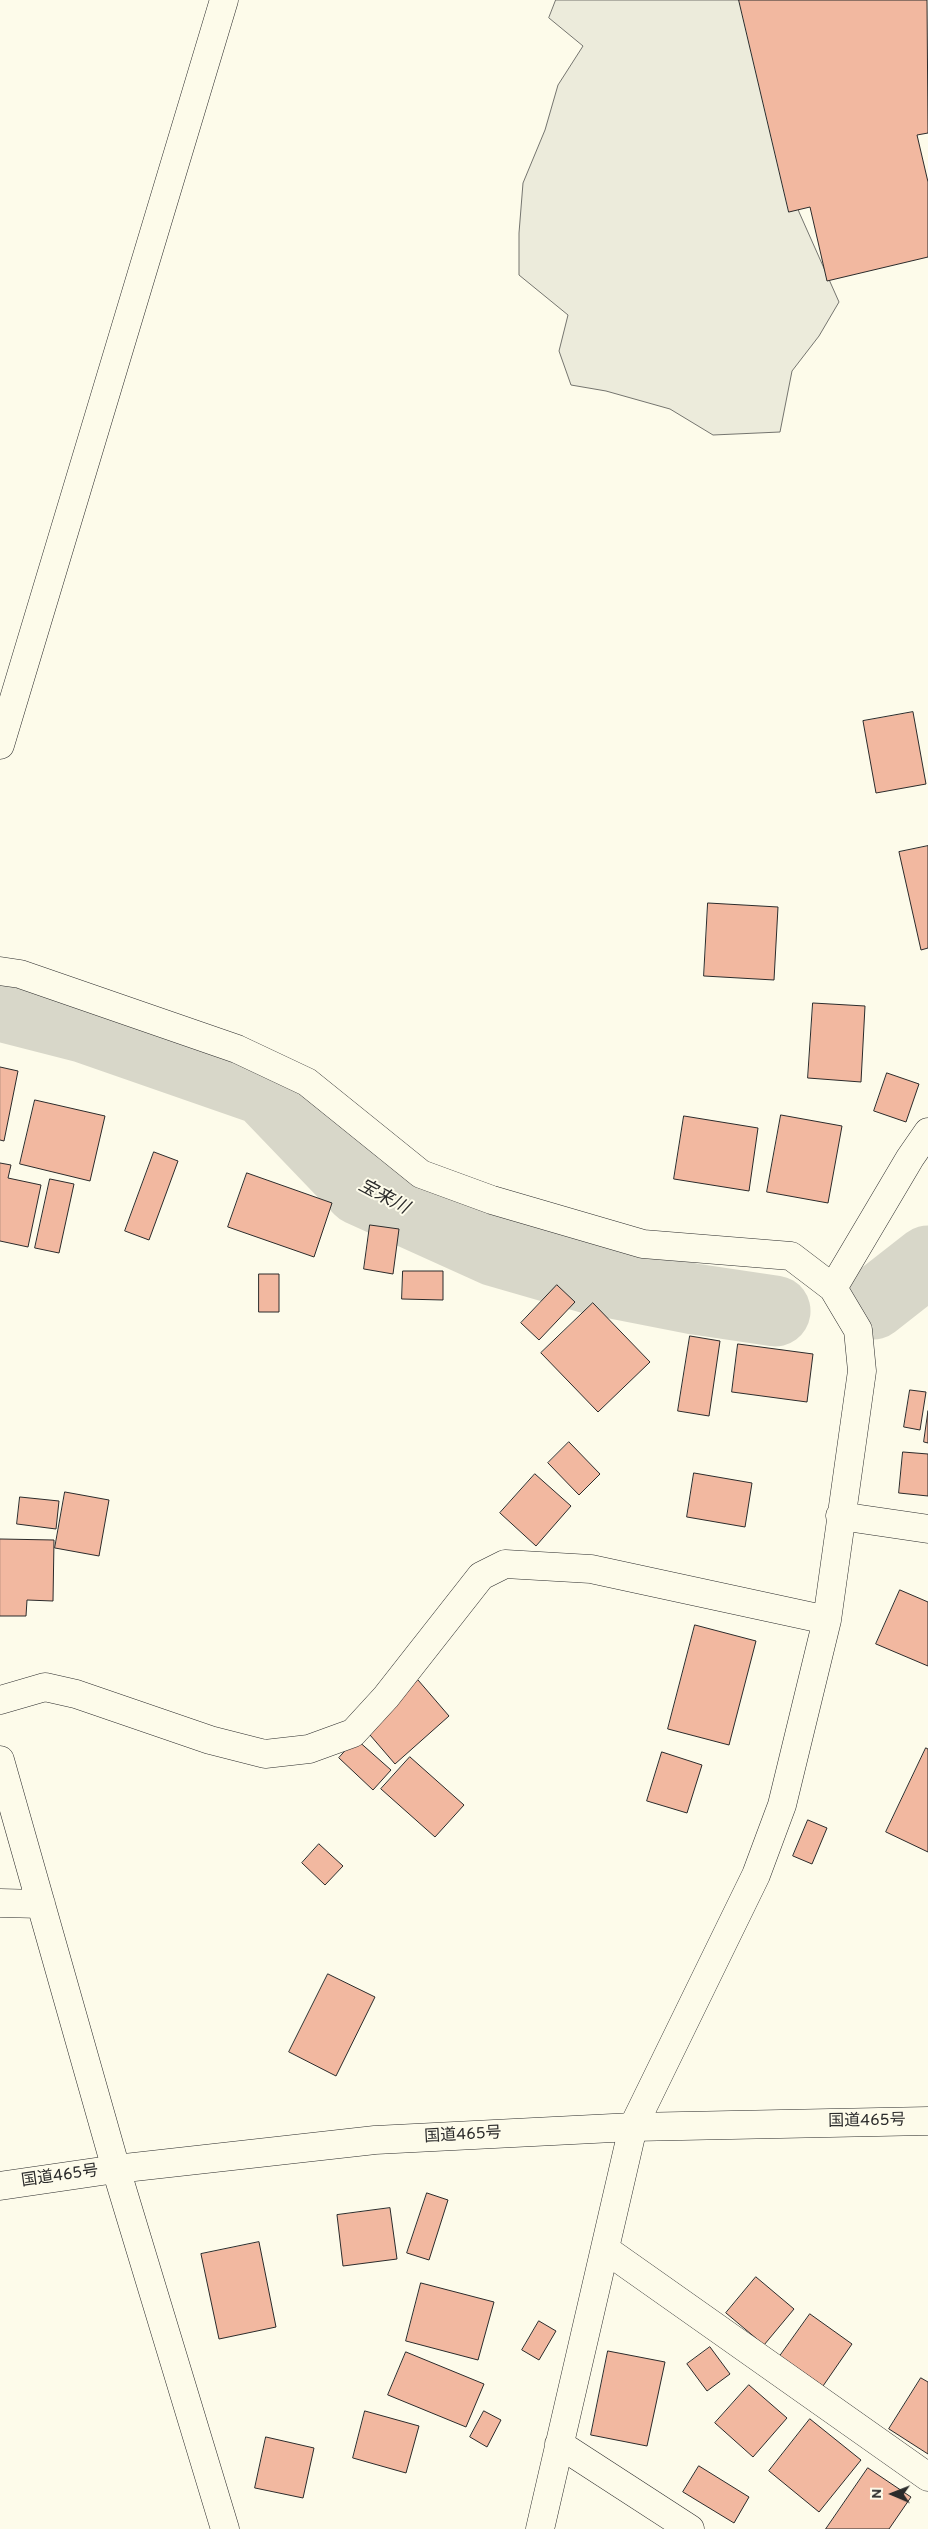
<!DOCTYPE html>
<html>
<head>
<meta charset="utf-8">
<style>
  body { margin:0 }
  #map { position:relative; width:928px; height:2529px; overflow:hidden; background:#fdfbea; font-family:Overpass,sans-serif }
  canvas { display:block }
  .north { position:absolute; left:868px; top:2469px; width:50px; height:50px; -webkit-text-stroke:4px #fdfbea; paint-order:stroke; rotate:271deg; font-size:14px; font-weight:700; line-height:20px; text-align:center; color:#2b2b2b }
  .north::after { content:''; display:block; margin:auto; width:18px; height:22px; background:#2b2b2b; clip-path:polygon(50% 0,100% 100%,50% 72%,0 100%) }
</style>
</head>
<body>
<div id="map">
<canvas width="928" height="2529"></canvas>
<div class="north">N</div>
</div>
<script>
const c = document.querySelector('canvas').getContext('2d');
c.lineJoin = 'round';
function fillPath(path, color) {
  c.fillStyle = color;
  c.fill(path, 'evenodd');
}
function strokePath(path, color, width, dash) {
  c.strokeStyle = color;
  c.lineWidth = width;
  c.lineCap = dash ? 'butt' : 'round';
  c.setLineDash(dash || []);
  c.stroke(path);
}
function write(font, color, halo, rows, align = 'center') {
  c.font = font + ' Overpass,"Noto Sans JP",sans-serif';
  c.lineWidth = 4;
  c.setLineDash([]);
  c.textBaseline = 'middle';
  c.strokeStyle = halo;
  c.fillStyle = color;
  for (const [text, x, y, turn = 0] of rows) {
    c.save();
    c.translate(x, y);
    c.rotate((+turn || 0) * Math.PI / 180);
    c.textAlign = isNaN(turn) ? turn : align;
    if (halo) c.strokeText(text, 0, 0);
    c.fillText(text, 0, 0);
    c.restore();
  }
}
const green = new Path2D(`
  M 556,0 L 761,0 L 781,149 L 799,212 L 839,302 L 819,336 L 792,371 L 780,432 L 713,435 L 670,409 L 606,391 L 571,385 L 559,351 L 568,315 L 519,275 L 519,233 L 523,183 L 545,130 L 558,85 L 583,46 L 549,18 Z`);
const river = new Path2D(`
  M 0,1006 L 83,1027 L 264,1090 L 360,1190 L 495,1251 L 592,1279 L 694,1299 L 775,1311
  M 873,1304 L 928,1261`);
const building = new Path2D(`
  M 739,0 L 927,0 L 928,133 L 917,135 L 928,182 L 928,257 L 827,281 L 810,207 L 789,212 Z
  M 913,712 L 926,784 L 876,793 L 863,721 Z
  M 928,846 L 928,948 L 921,950 L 899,852 Z
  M 708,903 L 778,907 L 774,980 L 704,976 Z
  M 813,1003 L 865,1006 L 861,1082 L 808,1078 Z
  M 0,1067 L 18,1071 L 4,1141 L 0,1140 Z
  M 887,1073 L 919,1084 L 906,1122 L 874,1111 Z
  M 35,1100 L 105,1116 L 90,1181 L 20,1164 Z
  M 781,1115 L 842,1126 L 828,1203 L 767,1192 Z
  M 684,1116 L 758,1128 L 749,1191 L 674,1179 Z
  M 154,1152 L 178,1161 L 149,1240 L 125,1231 Z
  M 0,1163 L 11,1165 L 8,1178 L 41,1185 L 28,1247 L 0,1241 Z
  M 247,1173 L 332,1203 L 314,1257 L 228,1227 Z
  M 50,1179 L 74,1184 L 59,1253 L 35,1248 Z
  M 370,1225 L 399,1229 L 393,1274 L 364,1269 Z
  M 403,1271 L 443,1271 L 443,1300 L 402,1299 Z
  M 259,1274 L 279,1274 L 279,1312 L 259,1312 Z
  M 557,1285 L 575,1302 L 539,1340 L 521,1323 Z
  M 593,1303 L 650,1362 L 598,1412 L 541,1353 Z
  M 690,1336 L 720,1341 L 709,1416 L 678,1411 Z
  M 738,1344 L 813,1354 L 807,1402 L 732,1392 Z
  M 910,1390 L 926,1392 L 920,1430 L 904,1427 Z
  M 928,1411 L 928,1443 L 924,1442 Z
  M 569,1442 L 600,1474 L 579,1495 L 548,1463 Z
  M 903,1452 L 928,1454 L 928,1496 L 899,1493 Z
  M 694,1473 L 752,1483 L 745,1527 L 687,1517 Z
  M 535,1474 L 571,1506 L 536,1546 L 500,1513 Z
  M 65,1492 L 109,1500 L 99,1556 L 55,1548 Z
  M 20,1497 L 59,1501 L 56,1529 L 17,1524 Z
  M 0,1539 L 54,1540 L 53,1601 L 27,1600 L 26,1616 L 0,1616 Z
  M 900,1590 L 928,1602 L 928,1666 L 876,1644 Z
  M 695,1625 L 756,1641 L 729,1745 L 668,1729 Z
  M 418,1680 L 449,1716 L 395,1764 L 364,1728 Z
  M 356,1739 L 391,1770 L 373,1790 L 339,1758 Z
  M 926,1748 L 928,1749 L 928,1852 L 886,1832 Z
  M 662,1752 L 702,1765 L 687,1813 L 647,1801 Z
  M 410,1757 L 464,1805 L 435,1837 L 381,1789 Z
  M 808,1820 L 827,1828 L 812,1864 L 793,1856 Z
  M 319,1844 L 343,1866 L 325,1885 L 302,1863 Z
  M 328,1974 L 375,1997 L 336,2076 L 289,2052 Z
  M 427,2193 L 448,2200 L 429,2260 L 407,2253 Z
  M 390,2208 L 397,2259 L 343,2266 L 337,2215 Z
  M 259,2242 L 276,2327 L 219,2339 L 201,2254 Z
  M 756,2277 L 794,2309 L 764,2345 L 726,2313 Z
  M 421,2283 L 494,2302 L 478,2360 L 406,2341 Z
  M 810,2314 L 852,2344 L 823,2386 L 780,2356 Z
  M 539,2321 L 556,2331 L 539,2360 L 522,2350 Z
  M 710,2347 L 730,2374 L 707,2391 L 687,2364 Z
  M 608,2351 L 665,2362 L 647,2446 L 591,2435 Z
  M 406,2352 L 484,2384 L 466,2427 L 388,2395 Z
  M 921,2378 L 928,2382 L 928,2454 L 889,2429 Z
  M 749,2385 L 787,2418 L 753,2457 L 715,2423 Z
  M 365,2411 L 419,2426 L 406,2473 L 353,2458 Z
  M 484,2411 L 501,2420 L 487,2447 L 470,2437 Z
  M 810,2419 L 861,2460 L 819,2512 L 769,2471 Z
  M 266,2437 L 314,2448 L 303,2498 L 255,2488 Z
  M 699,2466 L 749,2497 L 734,2523 L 683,2492 Z
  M 868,2468 L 911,2497 L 889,2529 L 826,2529 Z`);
const minor = new Path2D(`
  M 0,745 L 224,0
  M 0,971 L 20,974 L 237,1049 L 307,1082 L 421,1174 L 492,1200 L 643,1244 L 791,1256 L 833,1288 L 858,1330 L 862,1371 L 827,1620 L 782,1805 L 756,1875 L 633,2127 L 540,2529
  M 833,1288 L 910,1158 L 928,1132
  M 840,1516 L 928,1529
  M 0,1700 L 45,1687 L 76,1694 L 210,1740 L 265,1754 L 309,1749 L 353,1733 L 386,1697 L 481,1576 L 505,1564 L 591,1569 L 827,1620
  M 0,1760 L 116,2169 L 225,2529
  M 0,1903 L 41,1904
  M 605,2249 L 928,2477
  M 559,2444 L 690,2529`);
const highway = new Path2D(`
  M 0,2186 L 116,2169 L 375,2140 L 633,2127 L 928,2121`);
const streetNames = [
  ["国道465号",867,2122,-1],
  ["国道465号",463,2136,-3],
  ["国道465号",60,2177,-8]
];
const waterNames = [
  ["宝来川",383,1198,28]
];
fillPath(green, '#ecebdb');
strokePath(green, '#74746e', 1);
strokePath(river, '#d8d7c9', 71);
fillPath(building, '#f2b8a0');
strokePath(building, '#2b2b2b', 1);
strokePath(minor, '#2b2b2b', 29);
strokePath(highway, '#2b2b2b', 29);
strokePath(minor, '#fdfbea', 28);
strokePath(highway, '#fdfbea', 28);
write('16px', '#2b2b2b', '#fdfbea', streetNames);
write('italic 18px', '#2b2b2b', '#fdfbea', waterNames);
</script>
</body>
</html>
